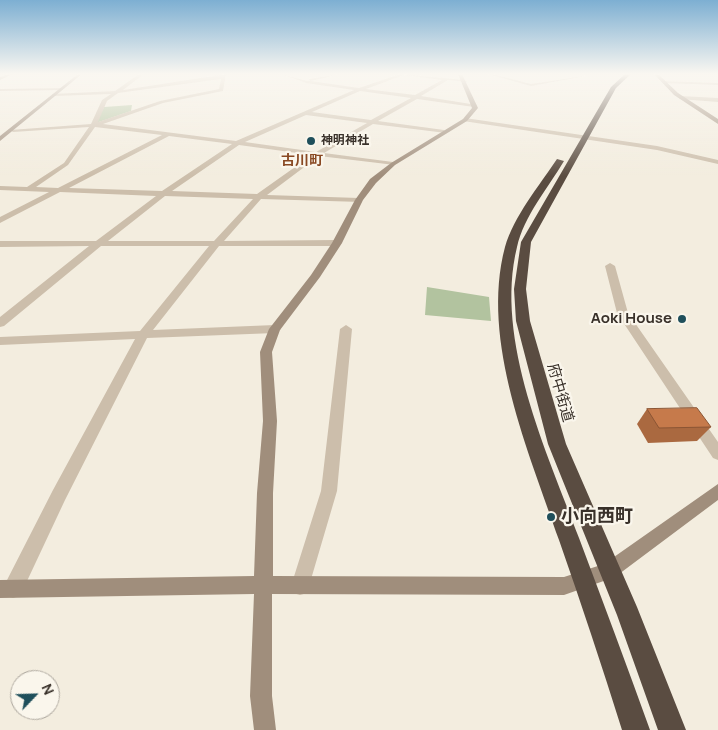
<!DOCTYPE html>
<html>
<head>
<meta charset="utf-8">
<style>
  body { margin:0 }
  #map { position:relative; width:718px; height:730px; overflow:hidden; background:#f3eddf; font-family:Manrope,sans-serif }
  canvas { display:block }
  .north { position:absolute; left:10px; top:670px; width:50px; height:50px; box-sizing:border-box; background:#faf6ec; border:1px solid #ada79e; border-radius:50%; rotate:66deg; font-size:14px; font-weight:700; line-height:20px; text-align:center; color:#39312a }
  .north::after { content:''; display:block; margin:auto; width:18px; height:22px; background:#1f4f5b; clip-path:polygon(50% 0,100% 100%,50% 72%,0 100%) }
</style>
</head>
<body>
<div id="map">
<canvas width="718" height="730"></canvas>
<div class="north">N</div>
</div>
<script>
const c = document.querySelector('canvas').getContext('2d');
c.lineJoin = 'round';
function fillPath(path, color) {
  c.fillStyle = color;
  c.fill(path, 'evenodd');
}
function strokePath(path, color, width, dash) {
  c.strokeStyle = color;
  c.lineWidth = width;
  c.lineCap = dash ? 'butt' : 'round';
  c.setLineDash(dash || []);
  c.stroke(path);
}
function write(font, color, halo, rows, align = 'center') {
  c.font = font + ' Manrope,"Noto Sans JP",sans-serif';
  c.lineWidth = 4.5;
  c.setLineDash([]);
  c.textBaseline = 'middle';
  c.strokeStyle = halo;
  c.fillStyle = color;
  for (const [text, x, y, turn = 0] of rows) {
    c.save();
    c.translate(x, y);
    c.rotate((+turn || 0) * Math.PI / 180);
    c.textAlign = isNaN(turn) ? turn : align;
    if (halo) c.strokeText(text, 0, 0);
    c.fillText(text, 0, 0);
    c.restore();
  }
}
const green = new Path2D(`
  M 132,105 L 131,111 L 96,123 L 104,107 Z
  M 427,287 L 489,297 L 491,321 L 425,315 Z`);
const street = new Path2D(`
  M 139,74 L 144,74 L 123,90 L 226,74 L 223,91 L 163,103 L 103,124 L 236,141 L 354,90 L 306,83 L 281,74 L 307,81 L 310,81 L 309,79 L 340,74 L 311,81 L 359,88 L 400,74 L 465,80 L 467,82 L 448,80 L 421,96 L 477,105 L 474,107 L 417,99 L 378,121 L 444,130 L 446,133 L 373,124 L 324,153 L 393,162 L 395,163 L 395,165 L 319,156 L 267,195 L 359,198 L 362,198 L 362,202 L 261,199 L 224,241 L 337,240 L 342,243 L 337,246 L 219,246 L 153,330 L 275,325 L 281,329 L 275,333 L 147,338 L 65,500 L 20,596 L 13,598 L 6,596 L 4,589 L 6,582 L 53,490 L 135,339 L 0,345 L 0,337 L 140,331 L 209,246 L 101,246 L 4,326 L 0,327 L 0,317 L 89,246 L 0,247 L 0,241 L 96,241 L 156,196 L 60,192 L 0,223 L 0,217 L 49,192 L 0,190 L 0,186 L 27,187 L 64,163 L 89,127 L 13,132 L 10,130 L 91,124 L 102,100 L 111,94 L 54,96 L 52,94 L 115,91 ZM 404,75 L 442,80 L 415,95 L 366,89 ZM 221,79 L 219,89 L 160,101 L 98,122 L 107,101 L 118,93 ZM 360,91 L 411,98 L 371,120 L 312,112 ZM 306,115 L 367,123 L 316,152 L 245,142 ZM 95,127 L 162,135 L 58,188 L 36,187 L 68,165 ZM 169,136 L 232,144 L 162,191 L 69,188 ZM 239,145 L 312,155 L 257,194 L 172,191 ZM 165,196 L 253,199 L 214,241 L 108,241 Z
  M 487,74 L 493,74 L 531,84 L 597,74 L 531,86 Z
  M 661,81 L 718,83 L 718,85 L 663,83 Z
  M 64,88 L 62,90 L 0,91 L 0,89 Z
  M 681,96 L 718,98 L 718,102 L 679,99 Z
  M 465,118 L 657,146 L 718,160 L 718,164 L 657,150 L 463,121 Z
  M 610,263 L 615,266 L 628,313 L 718,442 L 718,460 L 713,458 L 617,313 L 605,266 Z
  M 346,325 L 352,329 L 337,491 L 309,586 L 307,593 L 300,595 L 293,593 L 291,586 L 321,491 L 340,329 Z`);
const secondary = new Path2D(`
  M 8,74 L 13,74 L 0,80 L 0,77 Z
  M 78,74 L 82,74 L 0,141 L 0,136 Z
  M 458,74 L 462,74 L 478,108 L 467,121 L 395,165 L 376,183 L 363,200 L 342,243 L 320,277 L 280,330 L 272,352 L 277,421 L 273,493 L 273,576 L 564,577 L 604,564 L 718,484 L 718,500 L 615,577 L 564,595 L 272,594 L 272,696 L 276,730 L 254,730 L 250,696 L 254,594 L 0,598 L 0,580 L 254,576 L 257,493 L 263,421 L 260,352 L 269,329 L 311,275 L 332,243 L 355,200 L 370,179 L 391,163 L 463,119 L 472,108 Z
  M 654,74 L 658,74 L 678,93 L 718,119 L 718,124 L 674,95 Z`);
const highway = new Path2D(`
  M 625,74 L 631,74 L 616,88 L 531,242 L 526,289 L 530,321 L 566,444 L 637,607 L 686,730 L 658,730 L 617,615 L 548,444 L 516,321 L 514,289 L 521,242 L 611,87 Z
  M 557,159 L 564,161 C 548,188 524,216 517,247 C 494,340 547,452 579,538 C 603,602 627,666 650,730 L 622,730 C 602,666 581,603 559,540 C 529,452 480,341 505,247 C 514,216 539,186 557,159 Z`);
const rail = new Path2D(`
  M 0,74 L 5,74`);
const wall = new Path2D(`
  M 647,409 L 711,427 L 697,441 L 648,443 L 637,424 Z`);
const building = new Path2D(`
  M 697,408 L 711,427 L 659,428 L 647,409 Z`);
const markers = [
  [311,141,5,"#1f4f5b"],
  [682,319,5,"#1f4f5b"],
  [551,517,5,"#1f4f5b"]
];
const farPoinames = [
  ["神明神社",321,141]
];
const farNeighbourhoodnames = [
  ["古川町",302,161]
];
const poiNames = [
  ["Aoki House",672,319]
];
const streetNames = [
  ["府中街道",560,393,74]
];
const nearPoinames = [
  ["小向西町",561,517]
];
fillPath(green, '#b2c39f');
fillPath(street, '#ccbeab');
fillPath(secondary, '#a08e7c');
fillPath(highway, '#5a4c41');
strokePath(rail, '#39312a', 1, [0.5, 1]);
fillPath(wall, '#aa6940');
fillPath(building, '#c67a4b');
strokePath(building, '#8b5534', 1);
const sky = c.createLinearGradient(0, 0, 0, 176);
sky.addColorStop(0, '#7dafd2');
sky.addColorStop(0.42, '#faf7f1');
sky.addColorStop(1, '#faf7f100');
c.fillStyle = sky;
c.fillRect(0, 0, 718, 176);
for (const [x, y, r, color] of markers) {
  const dot = new Path2D();
  dot.arc(x, y, r, 0, 2 * Math.PI);
  c.fillStyle = color;
  c.fill(dot);
  strokePath(dot, '#faf6ec', 2);
}
write('bold 12px', '#39312a', '#faf6ec', farPoinames, 'left');
write('bold 14px', '#894923', '#faf6ec', farNeighbourhoodnames);
write('bold 15px', '#39312a', '#faf6ec', poiNames, 'right');
write('15px', '#39312a', '#faf6ec', streetNames);
write('bold 18px', '#39312a', '#faf6ec', nearPoinames, 'left');
</script>
</body>
</html>
